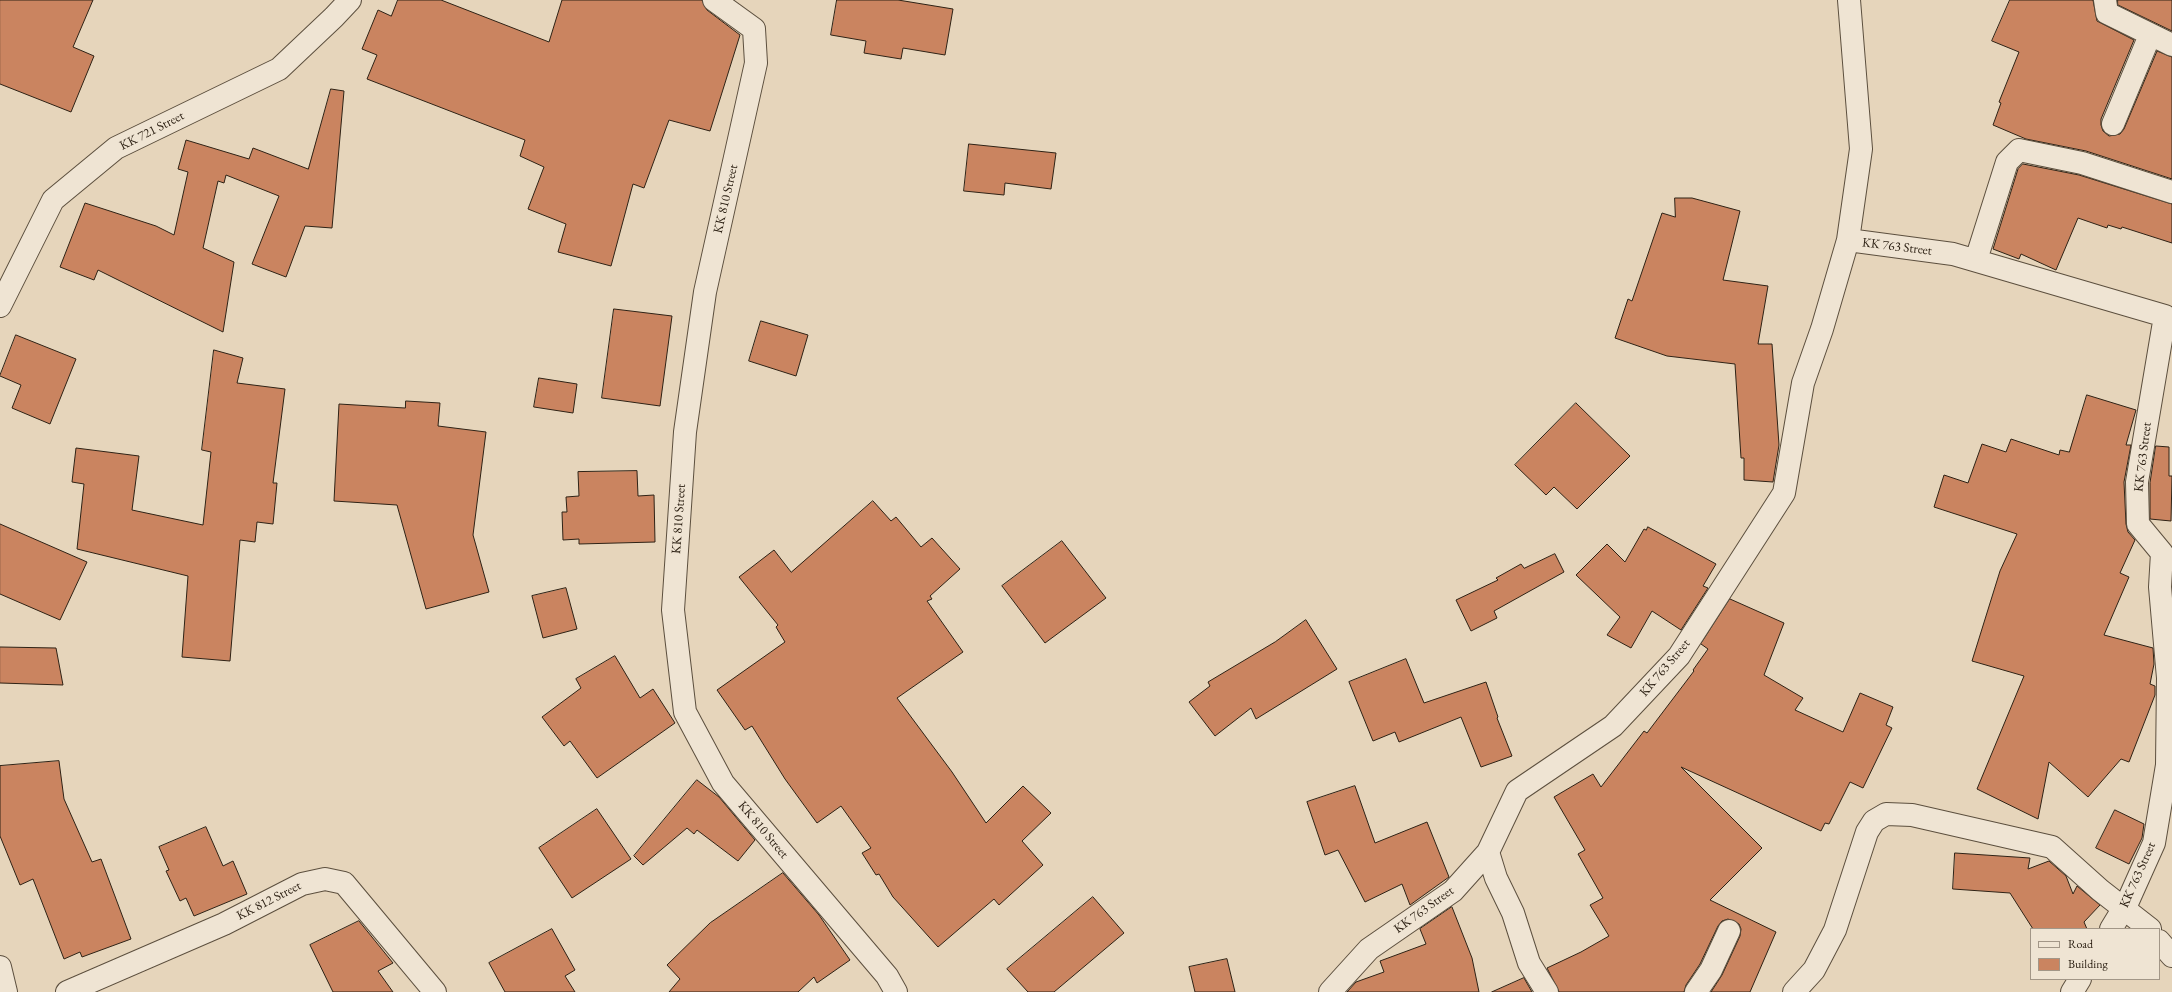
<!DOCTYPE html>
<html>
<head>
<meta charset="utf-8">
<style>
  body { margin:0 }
  #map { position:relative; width:2172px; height:992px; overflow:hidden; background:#e6d5bb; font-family:"EB Garamond",serif }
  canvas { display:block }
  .legend { position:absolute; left:2030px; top:928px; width:130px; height:52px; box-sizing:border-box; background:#efe4d3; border:1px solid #a29687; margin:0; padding:5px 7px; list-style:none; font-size:12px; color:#2e2215 }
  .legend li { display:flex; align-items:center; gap:8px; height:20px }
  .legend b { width:20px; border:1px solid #a29687 }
</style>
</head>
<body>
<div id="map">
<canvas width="2172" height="992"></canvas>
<ul class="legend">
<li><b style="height:5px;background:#efe4d3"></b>Road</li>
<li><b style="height:11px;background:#ca8460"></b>Building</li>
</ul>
</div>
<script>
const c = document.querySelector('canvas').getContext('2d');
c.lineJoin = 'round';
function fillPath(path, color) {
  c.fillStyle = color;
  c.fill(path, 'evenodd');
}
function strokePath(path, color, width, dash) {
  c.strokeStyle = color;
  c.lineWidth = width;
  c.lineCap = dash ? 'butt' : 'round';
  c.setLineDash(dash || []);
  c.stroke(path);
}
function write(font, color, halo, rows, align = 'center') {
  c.font = font + ' "EB Garamond",serif';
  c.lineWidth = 3;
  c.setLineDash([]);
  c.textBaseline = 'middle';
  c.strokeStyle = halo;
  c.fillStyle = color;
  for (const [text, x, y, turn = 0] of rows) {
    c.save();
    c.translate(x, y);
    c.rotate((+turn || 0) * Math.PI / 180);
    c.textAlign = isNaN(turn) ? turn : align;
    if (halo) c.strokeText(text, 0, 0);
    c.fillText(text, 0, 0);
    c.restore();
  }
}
const building = new Path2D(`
  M 0,0 L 93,0 L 73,47 L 94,56 L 71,112 L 0,84 Z
  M 398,0 L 441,0 L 549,42 L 562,0 L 702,0 L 707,10 L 740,35 L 710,131 L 669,120 L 644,188 L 633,184 L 611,266 L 558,252 L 566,224 L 528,209 L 544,167 L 520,156 L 525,140 L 367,79 L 377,55 L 362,49 L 378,10 L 391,16 Z
  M 837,0 L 898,0 L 953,9 L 945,55 L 903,48 L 901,59 L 864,53 L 866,41 L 831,35 Z
  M 2010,0 L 2093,0 L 2097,21 L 2134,40 L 2101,119 L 2101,125 L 2103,131 L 2109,136 L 2120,134 L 2124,129 L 2157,51 L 2172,57 L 2172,179 L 2086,151 L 2026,139 L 1993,125 L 2001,103 L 1999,102 L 2019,52 L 1992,41 Z
  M 2118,0 L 2172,0 L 2172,31 L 2118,5 Z
  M 331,89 L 344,91 L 332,228 L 305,226 L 286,277 L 252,264 L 279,196 L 226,175 L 224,183 L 218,181 L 203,248 L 234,262 L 223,332 L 98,270 L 94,280 L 60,267 L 85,203 L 156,226 L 174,235 L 188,172 L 178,169 L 186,140 L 249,159 L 253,148 L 308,169 Z
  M 969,144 L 1056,153 L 1051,189 L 1005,183 L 1004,195 L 964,191 Z
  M 2023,164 L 2079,175 L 2172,204 L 2172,243 L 2122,227 L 2121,229 L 2108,225 L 2107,228 L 2078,218 L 2056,270 L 2021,254 L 2019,259 L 1993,249 L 2018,169 Z
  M 1675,198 L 1692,198 L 1740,211 L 1723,280 L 1768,286 L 1758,344 L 1772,344 L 1779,445 L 1773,482 L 1744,480 L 1744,458 L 1741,458 L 1735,364 L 1667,356 L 1615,338 L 1628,299 L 1632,301 L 1662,213 L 1675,217 Z
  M 614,309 L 672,316 L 660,406 L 602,398 Z
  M 761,321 L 808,335 L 796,376 L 749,361 Z
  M 16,335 L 76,359 L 50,424 L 12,408 L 21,385 L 0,376 Z
  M 214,350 L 243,358 L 237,383 L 285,389 L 273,483 L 277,483 L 273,524 L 257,522 L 255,542 L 240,540 L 230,661 L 182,657 L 188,576 L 77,549 L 84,484 L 72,482 L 76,448 L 139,456 L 132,510 L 203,525 L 211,452 L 202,450 Z
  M 539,378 L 577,384 L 573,413 L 534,407 Z
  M 2087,395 L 2136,410 L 2126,445 L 2131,445 L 2124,482 L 2126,524 L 2128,532 L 2135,540 L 2120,573 L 2129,577 L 2104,635 L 2153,648 L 2154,664 L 2150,684 L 2155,686 L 2155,695 L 2129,762 L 2121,759 L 2088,797 L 2049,762 L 2038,819 L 1977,789 L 2024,676 L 1972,661 L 2000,571 L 2017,534 L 1934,507 L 1944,475 L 1968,483 L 1982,444 L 2006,452 L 2011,439 L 2059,455 L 2060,450 L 2069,452 Z
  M 406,401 L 440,403 L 438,426 L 486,432 L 473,535 L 489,592 L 426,609 L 397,505 L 334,501 L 339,404 L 405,408 Z
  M 1576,403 L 1630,456 L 1577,509 L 1554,487 L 1546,495 L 1515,465 Z
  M 2156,446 L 2169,447 L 2169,476 L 2172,476 L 2171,521 L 2150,519 L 2150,483 Z
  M 637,471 L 638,496 L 654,495 L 655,542 L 579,544 L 579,539 L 563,540 L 562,512 L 567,512 L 566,497 L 579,496 L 578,472 Z
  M 873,501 L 891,521 L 896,517 L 921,547 L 932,538 L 960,569 L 930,596 L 932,599 L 927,601 L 963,652 L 897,698 L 952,772 L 986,823 L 1023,786 L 1051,813 L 1022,841 L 1043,865 L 999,905 L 994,899 L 938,947 L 893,897 L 879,874 L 876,875 L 862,853 L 871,848 L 841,806 L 817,823 L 785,779 L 752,726 L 745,730 L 717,690 L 785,642 L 776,627 L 778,625 L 739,577 L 774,550 L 791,572 Z
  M 0,524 L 87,562 L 60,620 L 0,594 Z
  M 1648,527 L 1716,564 L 1703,586 L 1708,588 L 1681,630 L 1652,611 L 1631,648 L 1607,635 L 1620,617 L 1576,575 L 1607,544 L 1625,562 L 1644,529 L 1646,530 Z
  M 1062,541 L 1106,598 L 1045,643 L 1002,586 Z
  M 1555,554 L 1564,572 L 1494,611 L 1497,618 L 1471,631 L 1456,600 L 1498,580 L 1496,578 L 1521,564 L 1524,568 Z
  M 566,588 L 577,629 L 543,638 L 532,596 Z
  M 1730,599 L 1784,623 L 1764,675 L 1803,698 L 1795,710 L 1843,732 L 1860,693 L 1893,707 L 1886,725 L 1892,728 L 1863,788 L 1850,782 L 1829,824 L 1825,823 L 1821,831 L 1681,767 L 1762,848 L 1710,900 L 1776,932 L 1750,992 L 1711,992 L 1722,975 L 1740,936 L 1741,929 L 1739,924 L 1728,919 L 1722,921 L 1718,926 L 1700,964 L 1686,985 L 1684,992 L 1559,992 L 1547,968 L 1581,952 L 1609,936 L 1590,905 L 1603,898 L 1578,854 L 1585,850 L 1554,797 L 1593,774 L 1601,787 L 1644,731 L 1647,733 L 1694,671 L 1693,670 L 1708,649 L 1701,644 Z
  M 1306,620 L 1337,669 L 1256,719 L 1251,708 L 1215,736 L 1189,702 L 1210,686 L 1208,682 L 1275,642 Z
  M 0,647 L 56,648 L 63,685 L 0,683 Z
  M 615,656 L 640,698 L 653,689 L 675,723 L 597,778 L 570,741 L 564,746 L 542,717 L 581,688 L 576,679 Z
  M 1406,659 L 1424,703 L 1486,682 L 1498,717 L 1497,718 L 1512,756 L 1481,767 L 1461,717 L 1399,742 L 1395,732 L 1373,741 L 1349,682 Z
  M 59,761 L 64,799 L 92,862 L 101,859 L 131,939 L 82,957 L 80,952 L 64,959 L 33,879 L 20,885 L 0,836 L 0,766 Z
  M 697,780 L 719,797 L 755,840 L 738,861 L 697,830 L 694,834 L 687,828 L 643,865 L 634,856 Z
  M 1355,786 L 1375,843 L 1427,822 L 1449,877 L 1410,905 L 1402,884 L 1365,902 L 1338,850 L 1325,855 L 1307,802 Z
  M 597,809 L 631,859 L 572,898 L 539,848 Z
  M 2115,810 L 2144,824 L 2142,838 L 2129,864 L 2096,848 Z
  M 206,827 L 223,866 L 233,861 L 247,894 L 194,916 L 186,898 L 180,901 L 166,871 L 169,870 L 159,847 Z
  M 1955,853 L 2030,858 L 2028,869 L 2049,861 L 2066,876 L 2073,894 L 2077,886 L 2100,905 L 2084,922 L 2087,929 L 2033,929 L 2010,893 L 1953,889 Z
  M 783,873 L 819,915 L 850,960 L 817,983 L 814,977 L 798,992 L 669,992 L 680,979 L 667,965 L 710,923 Z
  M 1093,897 L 1124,933 L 1054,992 L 1028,992 L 1007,969 Z
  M 1452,907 L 1472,958 L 1479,992 L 1347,992 L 1356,982 L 1384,972 L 1380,961 L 1426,944 L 1420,929 Z
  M 359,921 L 393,963 L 378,971 L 393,992 L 333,992 L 310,945 Z
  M 552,929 L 575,970 L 565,976 L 575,992 L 505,992 L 489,963 Z
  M 1227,959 L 1235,992 L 1195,992 L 1189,967 Z
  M 1524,978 L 1532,992 L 1492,992 Z`);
const street = new Path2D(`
  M 714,0 L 754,29 L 756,63 L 705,292 L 685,432 L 673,610 L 685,712 L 723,783 L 887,976 L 896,992
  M 2105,0 L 2107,13 L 2172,45
  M 2113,124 L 2150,35
  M 1848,240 L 1953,254 L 2165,316 L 2137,482 L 2138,524 L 2162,553 L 2160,587 L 2168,678 L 2167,765 L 2154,843 L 2128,901 L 2111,929
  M 1976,260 L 2007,162 L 2019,150 L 2082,163 L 2172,192
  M 0,306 L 53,200 L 116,148 L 279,69 L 334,17 L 350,0
  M 1488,852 L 1496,878 L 1513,913 L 1529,963 L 1547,992
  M 2159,941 L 2172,956
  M 0,967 L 6,992
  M 67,992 L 224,924 L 302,884 L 325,879 L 344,883 L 435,992
  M 1330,992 L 1369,949 L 1453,891 L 1488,852 L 1517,791 L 1613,726 L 1679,656 L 1784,493 L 1803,383 L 1822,329 L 1848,240 L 1861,149 L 1849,0
  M 1696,992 L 1711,970 L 1729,931
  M 1794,992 L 1814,970 L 1835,930 L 1867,832 L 1874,821 L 1886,814 L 1912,815 L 2052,847 L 2100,890 L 2150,929
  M 2072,992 L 2080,979`);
const streetNames = [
  ["KK 721 Street",152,131,-27],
  ["KK 810 Street",726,199,-77],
  ["KK 763 Street",1897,247,7],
  ["KK 763 Street",2143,457,-83],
  ["KK 810 Street",679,519,-86],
  ["KK 763 Street",1665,668,-50],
  ["KK 810 Street",763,830,50],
  ["KK 763 Street",2138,875,-66],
  ["KK 812 Street",269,901,-27],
  ["KK 763 Street",1424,910,-36]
];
fillPath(building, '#ca8460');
strokePath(building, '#2e2215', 1);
strokePath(street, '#5c4f3e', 24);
strokePath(street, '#efe4d3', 22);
write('13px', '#2e2215', '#efe4d3', streetNames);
</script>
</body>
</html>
